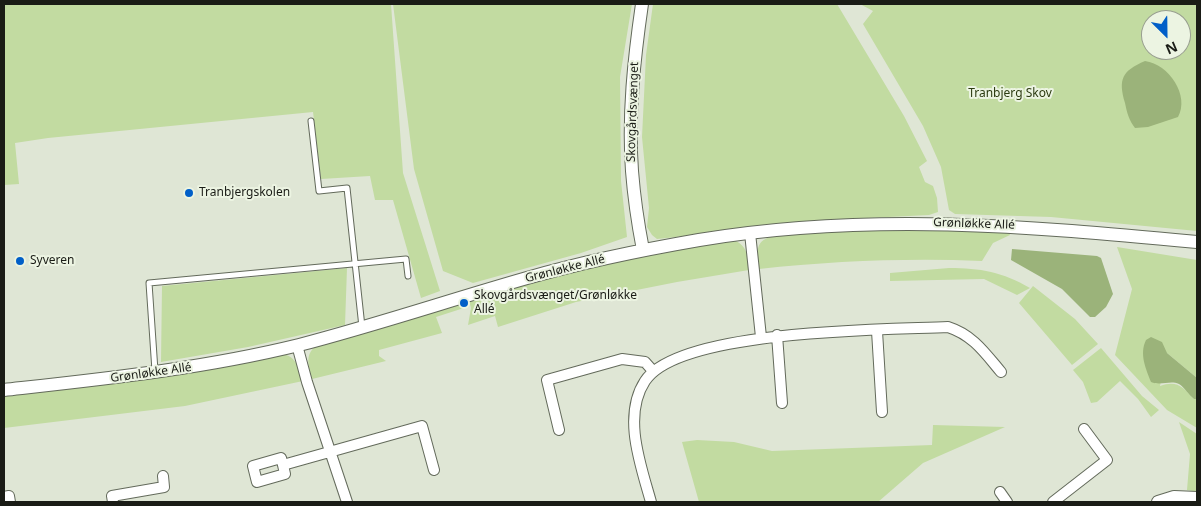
<!DOCTYPE html>
<html>
<head>
<meta charset="utf-8">
<style>
  body { margin:0 }
  #map { position:relative; width:1201px; height:506px; overflow:hidden; background:#dfe6d5; font-family:"Noto Sans",sans-serif }
  canvas { display:block }
  .frame { position:absolute; inset:0; border:5px solid #1a1c16; pointer-events:none }
  .north { position:absolute; left:1141px; top:10px; width:50px; height:50px; box-sizing:border-box; background:#ecf4e2; border:1px solid #989e90; border-radius:50%; rotate:157deg; font-size:14px; font-weight:700; line-height:20px; text-align:center; color:#1a1c16 }
  .north::after { content:''; display:block; margin:auto; width:18px; height:22px; background:#015fc8; clip-path:polygon(50% 0,100% 100%,50% 72%,0 100%) }
</style>
</head>
<body>
<div id="map">
<canvas width="1201" height="506"></canvas>
<div class="frame"></div>
<div class="north">N</div>
</div>
<script>
const c = document.querySelector('canvas').getContext('2d');
c.lineJoin = 'round';
function fillPath(path, color) {
  c.fillStyle = color;
  c.fill(path, 'evenodd');
}
function strokePath(path, color, width, dash) {
  c.strokeStyle = color;
  c.lineWidth = width;
  c.lineCap = dash ? 'butt' : 'round';
  c.setLineDash(dash || []);
  c.stroke(path);
}
function write(font, color, halo, rows, align = 'center') {
  c.font = font + ' "Noto Sans",sans-serif';
  c.lineWidth = 4;
  c.setLineDash([]);
  c.textBaseline = 'middle';
  c.strokeStyle = halo;
  c.fillStyle = color;
  for (const [text, x, y, turn = 0] of rows) {
    c.save();
    c.translate(x, y);
    c.rotate((+turn || 0) * Math.PI / 180);
    c.textAlign = isNaN(turn) ? turn : align;
    if (halo) c.strokeText(text, 0, 0);
    c.fillText(text, 0, 0);
    c.restore();
  }
}
const green = new Path2D(`
  M 4,4 L 391,4 L 403,173 L 440,291 L 421,298 L 393,200 L 375,200 L 370,176 L 321,179 L 313,112 L 48,138 L 15,143 L 19,184 L 4,185 Z
  M 393,4 L 632,4 L 620,77 L 621,181 L 627,237 L 581,253 L 473,283 L 443,271 L 414,169 Z
  M 653,4 L 837,4 L 904,116 L 927,161 L 919,167 L 925,182 L 933,186 L 937,198 L 938,212 L 929,215 L 806,221 L 667,238 L 657,239 L 652,235 L 647,227 L 649,208 L 642,137 L 646,55 Z
  M 860,4 L 1197,4 L 1197,231 L 1051,217 L 955,214 L 949,210 L 941,167 L 923,126 L 863,24 L 873,11 ZM 1151,20 L 1181,20 L 1181,50 L 1151,50 Z
  M 927,228 L 1009,232 L 1010,235 L 993,243 L 982,261 C 908,258 833,261 759,269 C 755,243 758,238 784,234 Z
  M 736,241 C 748,247 748,258 749,270 L 677,282 L 576,302 L 498,327 L 495,316 L 468,325 L 471,308 L 469,301 C 556,275 645,250 736,241 Z
  M 1117,247 L 1197,260 L 1197,378 L 1167,353 L 1160,386 C 1177,380 1183,387 1194,399 L 1197,399 L 1197,428 L 1167,410 L 1115,355 L 1132,289 Z
  M 347,268 L 345,325 L 248,347 L 161,362 L 162,286 Z
  M 949,268 C 980,268 1003,272 1030,288 L 1017,295 L 984,279 L 890,281 L 890,273 Z
  M 1033,286 L 1075,319 L 1098,344 L 1072,365 L 1019,303 Z
  M 466,303 L 467,307 L 436,317 L 442,333 L 379,350 L 379,356 L 386,361 L 312,379 C 308,365 304,353 319,344 Z
  M 1101,348 L 1142,396 L 1159,410 L 1151,417 L 1138,399 L 1120,381 L 1097,402 L 1091,403 L 1083,382 L 1073,370 Z
  M 283,354 C 297,357 299,369 303,381 L 185,406 L 4,428 L 4,395 Z
  M 1179,422 L 1197,434 L 1197,492 L 1187,490 L 1190,454 Z
  M 933,425 L 1005,427 L 923,463 L 878,502 L 699,502 L 682,442 L 697,440 L 734,442 L 772,451 L 932,445 Z`);
const water = new Path2D(`
  M 1145,61 C 1169,64 1190,96 1178,117 L 1148,127 L 1135,128 C 1129,120 1127,113 1125,103 C 1118,79 1122,71 1145,61 Z
  M 1012,249 L 1097,256 L 1101,258 L 1113,294 L 1106,307 L 1095,317 L 1090,317 L 1062,289 L 1011,260 Z
  M 1151,337 L 1162,342 L 1167,353 L 1197,378 L 1197,399 L 1194,399 C 1189,395 1184,387 1179,384 C 1170,380 1161,386 1151,382 C 1146,369 1139,354 1146,340 Z`);
const service = new Path2D(`
  M 311,121 L 319,191 L 347,188 L 362,327
  M 155,371 L 149,283 L 406,259 L 408,276`);
const minor = new Path2D(`
  M 750,233 L 761,337
  M 877,331 L 882,412
  M 777,335 L 782,403
  M 297,345 L 307,382 L 347,502
  M 559,430 L 547,380 L 622,359 L 645,362 L 653,371
  M 283,465 L 281,458 L 253,466 L 257,482 L 285,474 L 283,465 L 422,426 L 434,470
  M 1000,492 L 1007,502
  M 4,497 L 9,496 L 10,502
  M 113,502 L 112,496 L 164,487 L 163,476
  M 651,502 C 641,466 622,416 645,381 C 679,329 887,330 948,327 C 973,335 985,353 1001,372
  M 1053,502 L 1107,460 L 1084,429`);
const tertiary = new Path2D(`
  M 642,4 C 634,59 628,115 632,171 C 634,197 638,224 643,250
  M 4,390 C 103,379 201,369 299,345 C 376,325 450,300 527,278 C 583,262 641,250 699,240 C 868,212 1028,226 1197,242
  M 1158,502 L 1174,497 L 1197,498`);
const markers = [
  [189,193,5,"#015fc8"],
  [20,261,5,"#015fc8"],
  [464,303,5,"#015fc8"]
];
const parkNames = [
  ["Tranbjerg Skov",1010,94]
];
const streetNames = [
  ["Skovgårdsvænget",633,112,-88],
  ["Grønløkke Allé",974,224,2],
  ["Grønløkke Allé",565,269,-14],
  ["Grønløkke Allé",151,373,-8]
];
const poiNames = [
  ["Tranbjergskolen",199,193],
  ["Syveren",30,261],
  ["Skovgårdsvænget/Grønløkke",474,296],
  ["Allé",474,310]
];
fillPath(green, '#c2dba1');
fillPath(water, '#9bb37a');
strokePath(service, '#636a5b', 7);
strokePath(minor, '#636a5b', 12);
strokePath(tertiary, '#636a5b', 14);
strokePath(service, '#fff', 5);
strokePath(minor, '#fff', 10);
strokePath(tertiary, '#fff', 12);
for (const [x, y, r, color] of markers) {
  const dot = new Path2D();
  dot.arc(x, y, r, 0, 2 * Math.PI);
  c.fillStyle = color;
  c.fill(dot);
  strokePath(dot, '#ecf4e2', 2);
}
write('12px', '#2c3b11', '#ecf4e2', parkNames);
write('12px', '#1a1c16', '#ecf4e2', streetNames);
write('12px', '#1a1c16', '#ecf4e2', poiNames, 'left');
</script>
</body>
</html>
